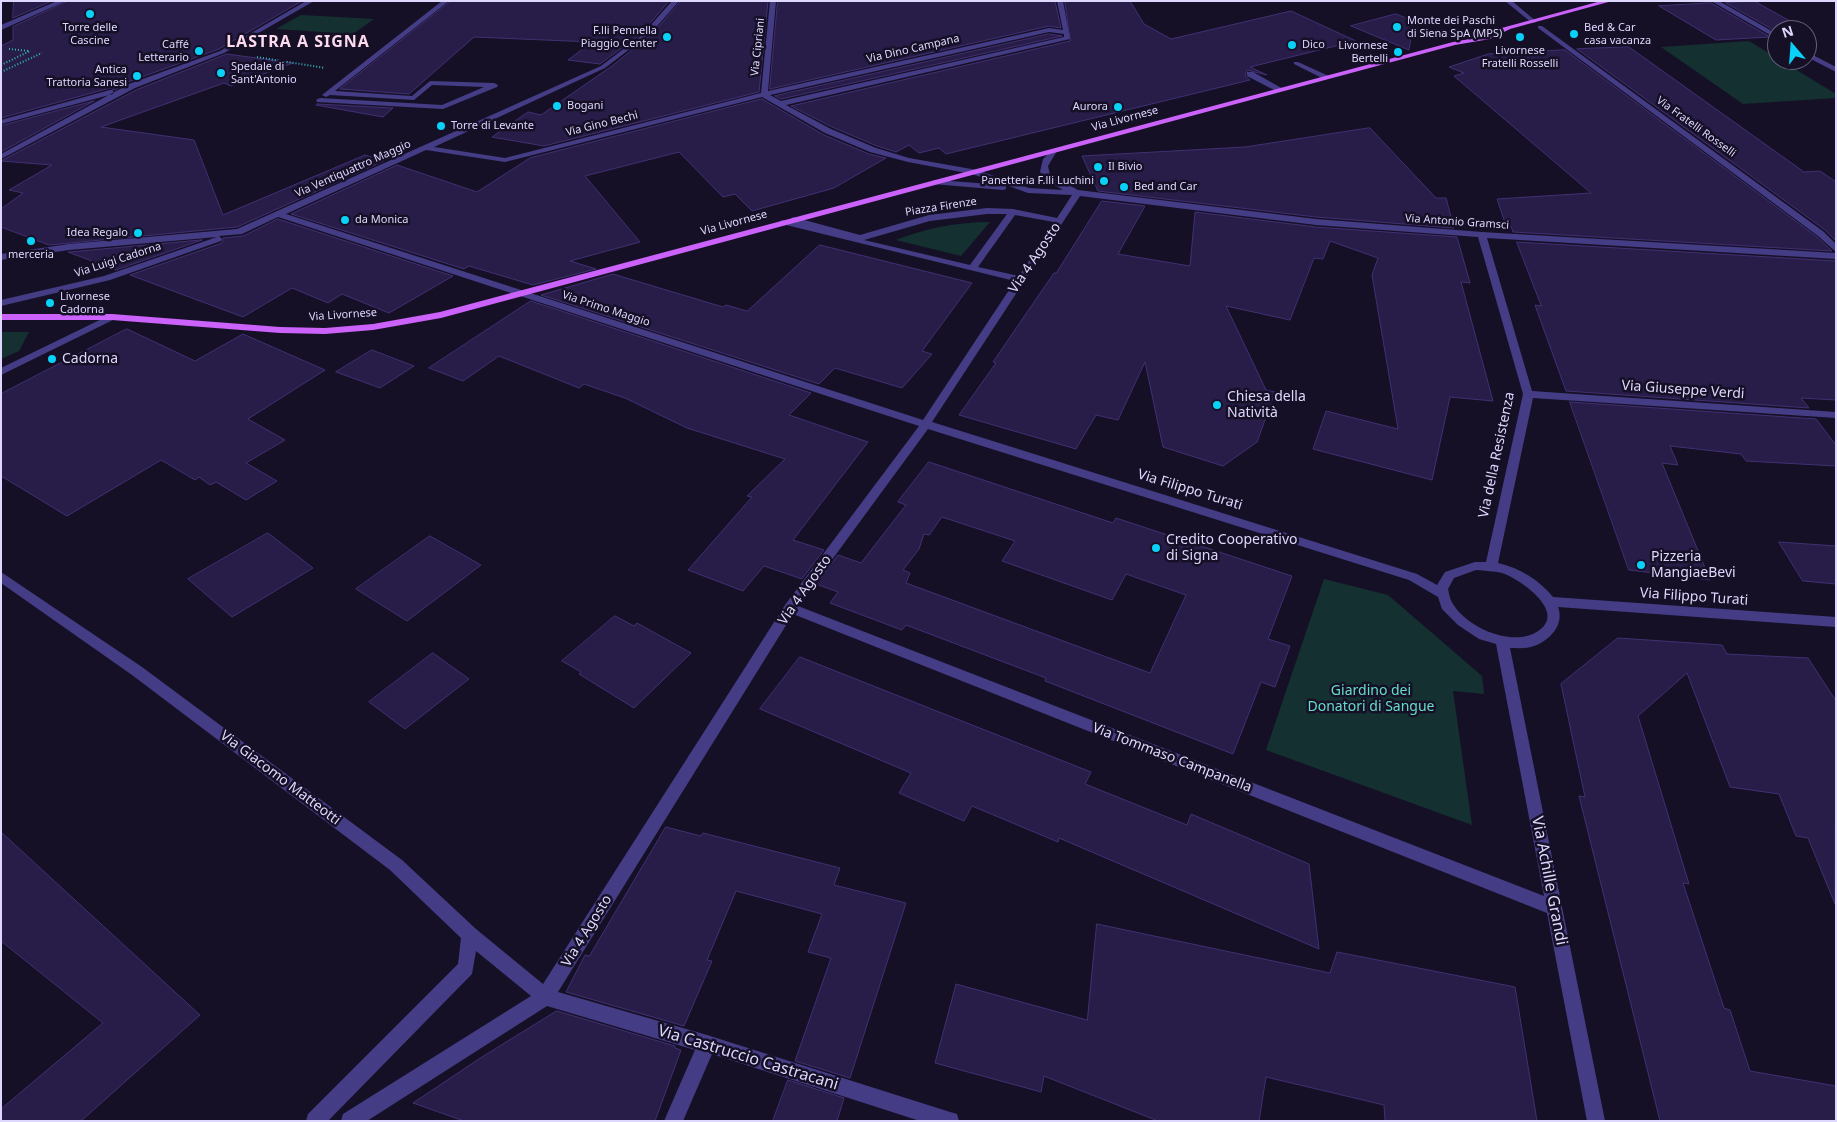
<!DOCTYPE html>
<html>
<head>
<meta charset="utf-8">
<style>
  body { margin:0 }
  #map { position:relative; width:1837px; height:1122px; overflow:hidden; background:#161027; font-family:"Noto Sans",sans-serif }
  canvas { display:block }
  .frame { position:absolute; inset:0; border:2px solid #dfd8fe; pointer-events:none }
  .north { position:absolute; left:1767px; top:20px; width:50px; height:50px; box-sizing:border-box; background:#161027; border:1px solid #66607d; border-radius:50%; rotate:342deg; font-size:14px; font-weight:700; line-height:20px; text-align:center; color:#dfd8fe }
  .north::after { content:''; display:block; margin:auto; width:18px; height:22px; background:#09d1f8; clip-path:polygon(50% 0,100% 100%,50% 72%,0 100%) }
</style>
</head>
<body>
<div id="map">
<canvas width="1837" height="1122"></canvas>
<div class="frame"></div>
<div class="north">N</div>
</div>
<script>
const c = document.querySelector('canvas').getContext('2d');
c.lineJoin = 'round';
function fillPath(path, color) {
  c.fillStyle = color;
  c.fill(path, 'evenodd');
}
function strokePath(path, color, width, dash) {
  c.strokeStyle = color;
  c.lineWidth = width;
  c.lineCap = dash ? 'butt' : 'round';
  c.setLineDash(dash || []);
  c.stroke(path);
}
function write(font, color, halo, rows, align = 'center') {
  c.font = font + ' "Noto Sans",sans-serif';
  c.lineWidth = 5;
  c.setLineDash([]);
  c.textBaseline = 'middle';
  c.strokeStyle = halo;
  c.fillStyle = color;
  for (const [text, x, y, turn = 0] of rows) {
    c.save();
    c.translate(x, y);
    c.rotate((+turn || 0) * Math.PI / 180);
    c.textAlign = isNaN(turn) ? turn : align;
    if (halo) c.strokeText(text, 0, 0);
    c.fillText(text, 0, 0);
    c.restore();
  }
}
const green = new Path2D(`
  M 301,15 L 374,19 L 353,34 L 276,29 Z
  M 1749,41 L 1836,94 L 1836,98 L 1743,104 L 1661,47 Z
  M 990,222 L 961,256 L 896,240 C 926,228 958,222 990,222 Z
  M 1,332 L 29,332 L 19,351 L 1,359 Z
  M 1324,579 L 1388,595 L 1482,676 L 1484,694 L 1453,691 L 1472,825 L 1266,750 Z`);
const building = new Path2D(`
  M 14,1 L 52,1 L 13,18 Z
  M 68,1 L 302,1 L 219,49 L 128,82 L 115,90 L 110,88 L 1,118 L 1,46 L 13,40 L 13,27 Z
  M 451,1 L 669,1 L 641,34 L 600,64 L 568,60 L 592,42 L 474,37 L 409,94 L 340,89 Z
  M 681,1 L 768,1 L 759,92 L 544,146 L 492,137 L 528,112 L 541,115 L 612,66 L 653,33 Z
  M 778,1 L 1055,1 L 1061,28 L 1049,26 L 770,89 Z
  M 1065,1 L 1130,1 L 1144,24 L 1171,39 L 1291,11 L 1356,41 L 1250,67 L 1267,75 L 1247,70 L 1245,76 L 1250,80 L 946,154 L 939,148 L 919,153 L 909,145 L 896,152 L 877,146 L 832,127 L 791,106 L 1070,41 Z
  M 1754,1 L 1806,30 L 1777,30 L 1777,32 L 1726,3 Z
  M 1711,3 L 1770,37 L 1716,40 L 1659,6 Z
  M 1396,14 L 1414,21 L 1409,50 L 1351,26 Z
  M 1049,34 L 1062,36 L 781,99 L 775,96 Z
  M 1629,47 L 1804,172 L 1820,171 L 1836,182 L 1836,241 L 1825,230 L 1577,49 Z
  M 1565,50 L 1817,237 L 1832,251 L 1513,232 L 1511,226 L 1506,226 L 1497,199 L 1591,193 L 1454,76 L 1464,73 L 1449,67 L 1488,54 Z
  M 227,54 L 293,63 L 231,86 L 224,83 L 101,127 L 194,140 L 223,215 L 365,155 L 384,161 L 237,227 L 49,245 L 1,227 L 1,209 L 23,193 L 9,190 L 52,165 L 1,161 L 136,90 Z
  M 762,99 L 824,135 L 869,154 L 886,158 L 834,188 L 752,211 L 735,194 L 723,197 L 679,152 L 585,176 L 640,242 L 570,261 L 596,269 L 533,285 L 469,266 L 464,269 L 291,214 L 397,165 L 477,192 L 530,158 Z
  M 94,101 L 1,152 L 1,126 Z
  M 317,104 L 393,108 L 383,117 L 316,105 Z
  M 1370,128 L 1436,198 L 1446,198 L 1454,228 L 1316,217 L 1098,191 L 1082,156 L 1245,147 Z
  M 1102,201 L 1145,206 L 1118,254 L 1190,266 L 1195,212 L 1316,227 L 1457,237 L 1470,283 L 1461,282 L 1493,401 L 1450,397 L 1432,480 L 1313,449 L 1326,411 L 1398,429 L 1372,275 L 1378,258 L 1330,241 L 1323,259 L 1314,258 L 1290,320 L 1226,306 L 1266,390 L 1275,392 L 1257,442 L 1223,466 L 1163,447 L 1145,362 L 1118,420 L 1096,415 L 1076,449 L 959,415 L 996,363 L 993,362 L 1054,273 L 1056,273 Z
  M 278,219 L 453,276 L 389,313 L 342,294 L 328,303 L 292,288 L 243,317 L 130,275 L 222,243 L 223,238 L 243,236 Z
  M 202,240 L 116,270 L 68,252 L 69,252 Z
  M 1517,242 L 1836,261 L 1836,400 L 1801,398 L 1809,408 L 1566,391 L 1535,305 L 1541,306 Z
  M 820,245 L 972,283 L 922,351 L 932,354 L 902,388 L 835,368 L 819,384 L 541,295 L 613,274 L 723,307 L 726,305 L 747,311 Z
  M 531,301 L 811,393 L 789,415 L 868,442 L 793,540 L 824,550 L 802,579 L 764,566 L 743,591 L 688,570 L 752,497 L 747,496 L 785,459 L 687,428 L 625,398 L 584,384 L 579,388 L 499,356 L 463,381 L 429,368 Z
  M 127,329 L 195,361 L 243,334 L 325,370 L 248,419 L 285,440 L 246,463 L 277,481 L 246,500 L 216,482 L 210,485 L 199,477 L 195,480 L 161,460 L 67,516 L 1,476 L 1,394 Z
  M 372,350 L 414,366 L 380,388 L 336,372 Z
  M 1570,402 L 1816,419 L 1836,445 L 1836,466 L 1746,461 L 1741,454 L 1670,446 L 1678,465 L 1662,463 L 1710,580 L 1629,570 Z
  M 929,462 L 1113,523 L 1116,518 L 1292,576 L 1268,639 L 1290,646 L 1275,687 L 1261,682 L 1233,754 L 1045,681 L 1046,678 L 906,625 L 902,630 L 830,603 L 838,592 L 816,584 L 838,555 L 861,563 L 906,505 L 898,502 ZM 942,517 L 1015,541 L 1002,561 L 1112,600 L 1126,574 L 1186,595 L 1150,673 L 906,583 L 910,573 L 903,570 L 919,549 L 924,534 L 929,535 Z
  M 268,533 L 313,568 L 232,617 L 188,579 Z
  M 430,536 L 481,565 L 407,621 L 356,589 Z
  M 1779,542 L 1836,546 L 1836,584 L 1803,581 Z
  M 615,616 L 634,626 L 637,623 L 691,653 L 634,708 L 579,674 L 581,672 L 562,661 Z
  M 1618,638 L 1722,645 L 1727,654 L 1808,658 L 1836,701 L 1835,904 L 1808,838 L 1796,836 L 1779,794 L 1730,787 L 1687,673 L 1638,716 L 1689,884 L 1683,883 L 1724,1008 L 1730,1010 L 1750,1071 L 1836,1086 L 1836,1121 L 1660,1121 L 1579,796 L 1585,797 L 1561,684 Z
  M 433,653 L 469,679 L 405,729 L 369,702 Z
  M 800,657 L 1091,772 L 1085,784 L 1187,825 L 1191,814 L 1309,864 L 1319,949 L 1059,838 L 1058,842 L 972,806 L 964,821 L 899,793 L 911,773 L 760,709 Z
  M 666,827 L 701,836 L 703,833 L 840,868 L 834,885 L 906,903 L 850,1078 L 795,1061 L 831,958 L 808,952 L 822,914 L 736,891 L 707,960 L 712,961 L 684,1026 L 566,992 L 585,955 L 589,956 Z
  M 1,832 L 200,1015 L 81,1121 L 1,1121 L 1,1109 L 103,1023 L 1,941 Z
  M 1097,924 L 1330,973 L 1337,952 L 1515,987 L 1537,1121 L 1385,1121 L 1384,1105 L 1266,1077 L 1259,1121 L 1158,1121 L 1044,1076 L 1041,1092 L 935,1063 L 956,984 L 1087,1020 Z
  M 557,1011 L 675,1046 L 675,1048 L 681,1050 L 655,1121 L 464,1121 L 413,1103 L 482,1057 Z
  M 788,1080 L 844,1098 L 837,1121 L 773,1121 Z`);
const path = new Path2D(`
  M 9,49 L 30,51
  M 257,57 L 325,68
  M 1,65 L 30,51
  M 1,72 L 42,53`);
const minor = new Path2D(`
  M 57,1 L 66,1 L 1,30 L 1,25 Z
  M 306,1 L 314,1 L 224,53 L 135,88 L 1,159 L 1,154 L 129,84 L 220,51 Z
  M 442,1 L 449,1 L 335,91 L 412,96 L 430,81 L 494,83 L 498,85 L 497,87 L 443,109 L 317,102 L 316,100 L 320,98 L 442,105 L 484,87 L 432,85 L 414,100 L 330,95 L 326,97 L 322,95 Z
  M 672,1 L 679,1 L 652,32 L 605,68 L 434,147 L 505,158 L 761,93 L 770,1 L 776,1 L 768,91 L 1049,28 L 1063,30 L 1057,1 L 1063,1 L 1070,39 L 786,105 L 831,129 L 876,148 L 909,158 L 977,170 L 1029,188 L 1063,190 L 1049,182 L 1040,172 L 1043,159 L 1053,149 L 1057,151 L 1048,166 L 1050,175 L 1078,190 L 1316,219 L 1482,232 L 1836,253 L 1836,259 L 1487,238 L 1532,391 L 1836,412 L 1836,418 L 1533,398 L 1498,563 C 1520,568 1539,580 1553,597 L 1836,617 L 1836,627 L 1558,607 C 1565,625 1549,641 1534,646 C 1527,649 1518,648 1510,648 L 1605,1121 L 1587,1121 L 1547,913 L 793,614 L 558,992 L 707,1035 L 950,1112 L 957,1114 L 959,1121 L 920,1121 L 712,1054 L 683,1121 L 664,1121 L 695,1050 L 547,1006 L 367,1121 L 341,1121 L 343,1114 L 531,996 L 476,951 L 472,974 L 328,1121 L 306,1121 L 308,1114 L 458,964 L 461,938 L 390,870 L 132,675 L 1,583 L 1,572 L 142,667 L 402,860 L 476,929 L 543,984 L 785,605 L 919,426 L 278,217 L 242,234 L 219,236 L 222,239 L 221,241 L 110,280 L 1,306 L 1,300 L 104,276 L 217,237 L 69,250 L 1,260 L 1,254 L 69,244 L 237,229 L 601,66 L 642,35 ZM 1049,32 L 1064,34 L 1064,37 L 781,101 L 770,95 ZM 762,97 L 825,133 L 870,152 L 908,162 L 972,174 L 1004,185 L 936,180 L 933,180 L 933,184 L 1003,190 L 1006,189 L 1006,185 L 1028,193 L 1072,195 L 1057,218 L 1013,209 L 987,208 L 929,215 L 860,235 L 793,217 L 789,220 L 790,222 L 802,225 L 782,220 L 778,223 L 1015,281 L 923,420 L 286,214 L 426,150 L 505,162 ZM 1080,196 L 1316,225 L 1478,237 L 1523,394 L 1486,562 L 1475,562 L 1445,572 L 1437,585 L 1417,574 L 932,422 ZM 987,214 L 1007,214 L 970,265 L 864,240 L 930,221 ZM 1015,215 L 1054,222 L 1019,276 L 978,267 ZM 928,429 L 1409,580 L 1438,597 L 1442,609 L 1458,625 L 1479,639 L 1496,644 L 1544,896 L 798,606 ZM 1476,570 C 1485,571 1494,571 1502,573 C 1518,578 1562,608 1543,627 C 1519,651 1468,629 1453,604 C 1450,600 1449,593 1448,589 L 1454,578 Z
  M 1505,1 L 1512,1 L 1537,22 L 1532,23 Z
  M 1711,1 L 1719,1 L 1777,34 L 1777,39 Z
  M 1538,26 L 1542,26 L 1824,232 L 1836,244 L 1836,252 L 1818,236 L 1538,28 Z
  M 1807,52 L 1836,67 L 1836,72 L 1807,57 Z
  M 1294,62 L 1298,62 L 1331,77 L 1324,79 L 1294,64 Z
  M 1247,72 L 1253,72 L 1285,90 L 1278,92 L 1247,76 Z
  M 110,90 L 113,90 L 113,94 L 1,124 L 1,120 Z
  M 112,314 L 115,315 L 115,319 L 1,375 L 1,368 Z`);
const major = new Path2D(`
  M 1601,1 L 1612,1 L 1510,29 L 1490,39 L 1455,45 L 441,318 L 373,330 L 325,334 L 280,333 L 112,320 L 1,320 L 1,314 L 112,314 L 280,327 L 325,328 L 373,324 L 440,312 L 1453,42 L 1486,36 L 1497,31 L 1498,29 Z`);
const markers = [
  [90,14,5,"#09d1f8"],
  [1397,27,5,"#09d1f8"],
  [1574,34,5,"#09d1f8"],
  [667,37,5,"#09d1f8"],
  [1520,37,5,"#09d1f8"],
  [1292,45,5,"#09d1f8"],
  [199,51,5,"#09d1f8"],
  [1398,52,5,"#09d1f8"],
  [221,73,5,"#09d1f8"],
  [137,76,5,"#09d1f8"],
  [557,106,5,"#09d1f8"],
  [1118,107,5,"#09d1f8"],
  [441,126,5,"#09d1f8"],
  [1098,167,5,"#09d1f8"],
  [1104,181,5,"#09d1f8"],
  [1124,187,5,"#09d1f8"],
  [345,220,5,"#09d1f8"],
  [138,233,5,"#09d1f8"],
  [31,241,5,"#09d1f8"],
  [50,303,5,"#09d1f8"],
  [52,359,5,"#09d1f8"],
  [1217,405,5,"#09d1f8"],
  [1156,548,5,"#09d1f8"],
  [1641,565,5,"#09d1f8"]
];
const farPoinames = [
  ["Monte dei Paschi",1407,21],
  ["di Siena SpA (MPS)",1407,34],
  ["Torre delle",90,28,"center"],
  ["Cascine",90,41,"center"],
  ["Bed & Car",1584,28],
  ["casa vacanza",1584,41],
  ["F.lli Pennella",657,31,"right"],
  ["Piaggio Center",657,44,"right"],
  ["Caffé",189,45,"right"],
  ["Letterario",189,58,"right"],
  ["Dico",1302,45],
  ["Livornese",1388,46,"right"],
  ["Bertelli",1388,59,"right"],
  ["Livornese",1520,51,"center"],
  ["Fratelli Rosselli",1520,64,"center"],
  ["Spedale di",231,67],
  ["Sant'Antonio",231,80],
  ["Antica",127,70,"right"],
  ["Trattoria Sanesi",127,83,"right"],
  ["Bogani",567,106],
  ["Aurora",1108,107,"right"],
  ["Torre di Levante",451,126],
  ["Il Bivio",1108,167],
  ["Panetteria F.lli Luchini",1094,181,"right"],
  ["Bed and Car",1134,187],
  ["da Monica",355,220],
  ["Idea Regalo",128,233,"right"],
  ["merceria",31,255,"center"],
  ["Livornese",60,297],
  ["Cadorna",60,310]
];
const farStreetnames = [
  ["Via Cipriani",758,47,-84],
  ["Via Dino Campana",913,49,-13],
  ["Via Livornese",1125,119,-15],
  ["Via Gino Bechi",602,124,-14],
  ["Via Fratelli Rosselli",1696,127,36],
  ["Via Ventiquattro Maggio",353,169,-24],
  ["Piazza Firenze",941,207,-9],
  ["Via Antonio Gramsci",1457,222,4],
  ["Via Livornese",734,223,-15],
  ["Via Luigi Cadorna",118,260,-18],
  ["Via Primo Maggio",606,309,18],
  ["Via Livornese",343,315,-4]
];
const streetNames = [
  ["Via 4 Agosto",1035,258,-56],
  ["Via Giuseppe Verdi",1683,390,4],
  ["Via della Resistenza",1497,455,-78],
  ["Via Filippo Turati",1190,490,17],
  ["Via 4 Agosto",805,590,-55],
  ["Via Filippo Turati",1694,597,4],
  ["Via Tommaso Campanella",1172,758,21],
  ["Via Giacomo Matteotti",280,778,37],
  ["Via 4 Agosto",587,931,-58]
];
const poiNames = [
  ["Cadorna",62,359],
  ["Chiesa della",1227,397],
  ["Natività",1227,413],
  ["Credito Cooperativo",1166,540],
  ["di Signa",1166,556],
  ["Pizzeria",1651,557],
  ["MangiaeBevi",1651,573]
];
const parkNames = [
  ["Giardino dei",1371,691],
  ["Donatori di Sangue",1371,707]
];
const farDistrictnames = [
  ["LASTRA A SIGNA",298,42]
];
const nearStreetnames = [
  ["Via Achille Grandi",1549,881,79],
  ["Via Castruccio Castracani",748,1058,17]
];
fillPath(green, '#143031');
fillPath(building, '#281d48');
strokePath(building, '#413073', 1);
strokePath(path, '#33b6b6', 2, [1, 2]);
fillPath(minor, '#443d85');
fillPath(major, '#cb62fb');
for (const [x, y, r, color] of markers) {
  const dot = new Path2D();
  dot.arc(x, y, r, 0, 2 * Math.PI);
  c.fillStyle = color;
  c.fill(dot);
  strokePath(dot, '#161027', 2);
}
write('11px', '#dfd8fe', '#161027', farPoinames, 'left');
write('11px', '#dfd8fe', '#161027', farStreetnames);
write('14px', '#dfd8fe', '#161027', streetNames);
write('14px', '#dfd8fe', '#161027', poiNames, 'left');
write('14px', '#65ddc7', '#161027', parkNames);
c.letterSpacing = '1px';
write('bold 16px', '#fedaee', '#161027', farDistrictnames);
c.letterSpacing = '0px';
write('16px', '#dfd8fe', '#161027', nearStreetnames);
</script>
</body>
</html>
